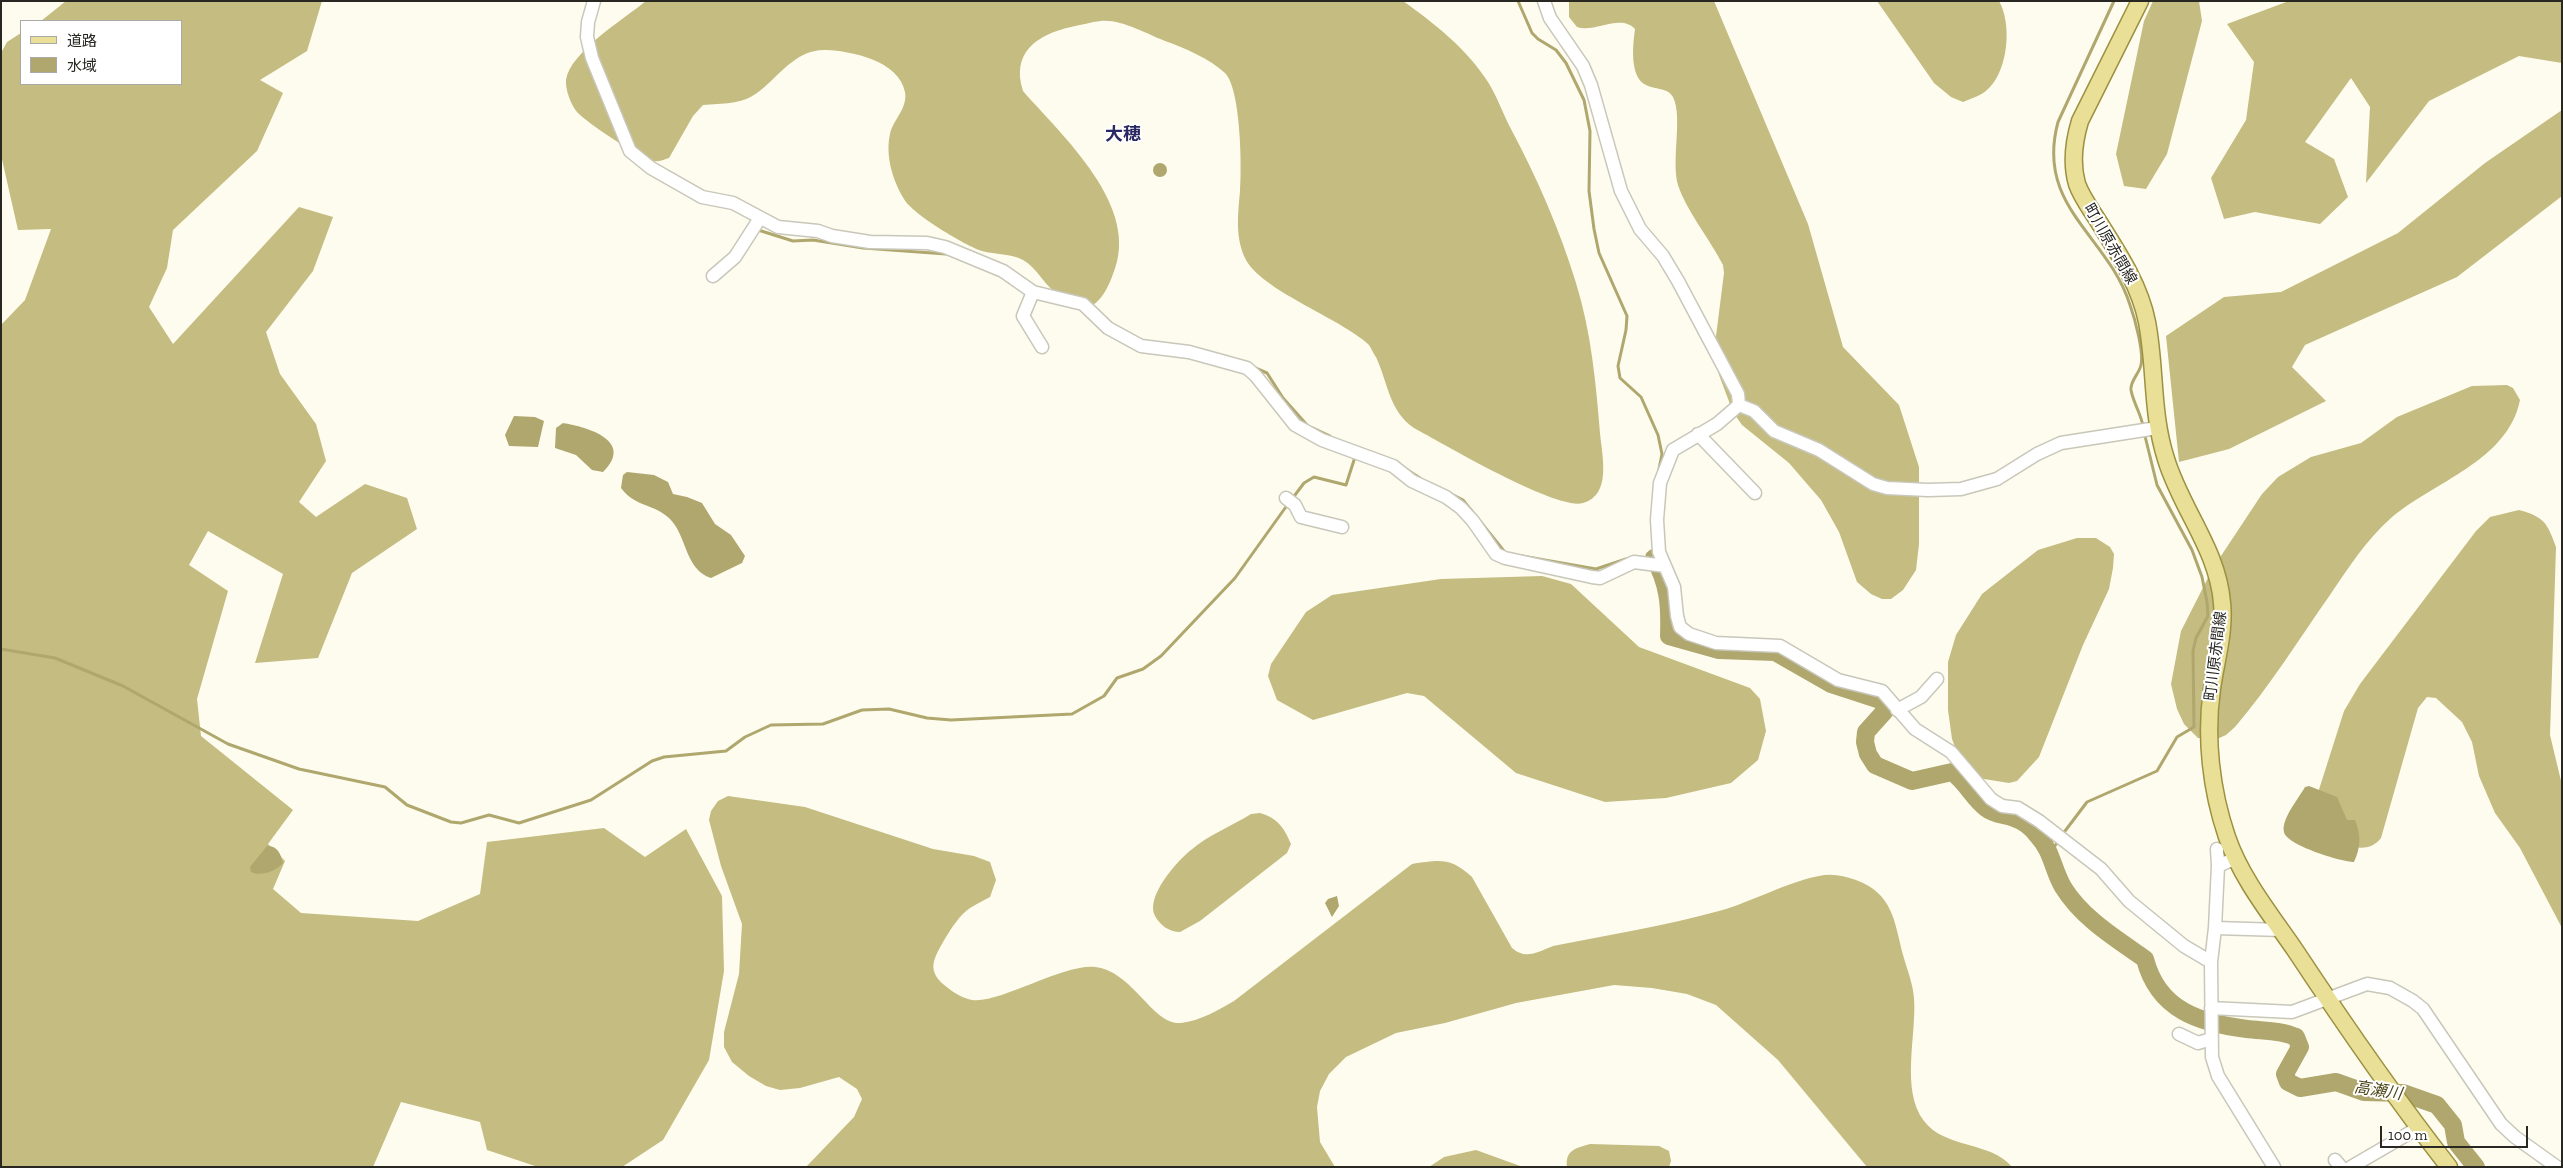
<!DOCTYPE html>
<html>
<head>
<meta charset="utf-8">
<style>
  body { margin:0 }
  #map { position:relative; width:2563px; height:1168px; overflow:hidden; background:#fefcef; font-family:"Zilla Slab","Noto Sans JP",serif }
  canvas { display:block }
  .frame { position:absolute; inset:0; border:2px solid #282722; pointer-events:none }
  .legend { position:absolute; left:20px; top:20px; width:162px; height:65px; box-sizing:border-box; background:#fff; border:1px solid #a9a9a7; margin:0; padding:6px 9px; list-style:none; font-size:15px; color:#282722 }
  .legend li { display:flex; align-items:center; gap:10px; height:25px }
  .legend b { width:25px; border:1px solid #a9a9a7 }
  .scale { position:absolute; left:2380px; top:1126px; width:148px; height:22px; box-sizing:border-box; border:2px solid #282722; border-top:0; padding-left:6px; font-size:15px; line-height:18px; white-space:nowrap; color:#282722; -webkit-text-stroke:4px #fff; paint-order:stroke }
</style>
</head>
<body>
<div id="map">
<canvas width="2563" height="1168"></canvas>
<div class="frame"></div>
<ul class="legend">
<li><b style="height:6px;background:#e9df97"></b>道路</li>
<li><b style="height:14px;background:#afa76d"></b>水域</li>
</ul>
<div class="scale">100 m</div>
</div>
<script>
const c = document.querySelector('canvas').getContext('2d');
c.lineJoin = 'round';
function fillPath(path, color) {
  c.fillStyle = color;
  c.fill(path, 'evenodd');
}
function strokePath(path, color, width, dash) {
  c.strokeStyle = color;
  c.lineWidth = width;
  c.lineCap = dash ? 'butt' : 'round';
  c.setLineDash(dash || []);
  c.stroke(path);
}
function write(font, color, halo, rows, align = 'center') {
  c.font = font + ' "Zilla Slab","Noto Sans JP",serif';
  c.lineWidth = 4;
  c.setLineDash([]);
  c.textBaseline = 'middle';
  c.strokeStyle = halo;
  c.fillStyle = color;
  for (const [text, x, y, turn = 0] of rows) {
    c.save();
    c.translate(x, y);
    c.rotate((+turn || 0) * Math.PI / 180);
    c.textAlign = isNaN(turn) ? turn : align;
    if (halo) c.strokeText(text, 0, 0);
    c.fillText(text, 0, 0);
    c.restore();
  }
}
const forest = new Path2D(`
  M 66,1 L 322,1 L 307,51 L 260,80 L 283,93 L 257,151 L 173,230 L 167,268 L 149,307 L 173,344 L 299,207 L 333,217 L 313,271 L 266,332 L 280,374 L 316,424 L 326,461 L 299,502 L 316,517 L 365,484 L 407,498 L 417,529 L 352,573 L 318,658 L 255,663 L 283,574 L 208,531 L 189,565 L 228,591 L 197,699 L 201,736 L 293,810 L 268,844 L 285,861 L 273,889 L 301,913 L 418,921 L 480,894 L 487,842 L 604,828 L 645,857 L 686,829 L 722,896 L 724,971 L 709,1060 L 663,1140 L 622,1167 L 538,1167 L 487,1150 L 480,1122 L 401,1102 L 373,1167 L 1,1167 L 1,325 L 25,300 L 51,229 L 18,230 L 1,155 L 1,53 L 7,42 L 21,33 L 21,84 L 181,84 L 181,21 L 41,21 Z
  M 646,1 L 1403,1 C 1435,24 1466,48 1488,82 C 1497,96 1503,114 1511,129 C 1537,178 1560,230 1576,283 C 1591,331 1596,383 1600,433 C 1602,456 1612,495 1583,503 C 1557,511 1442,443 1414,428 C 1389,411 1388,383 1376,357 C 1373,353 1371,347 1368,344 C 1340,318 1260,290 1245,258 C 1235,236 1238,215 1240,191 C 1242,169 1241,89 1225,73 C 1210,59 1185,48 1165,41 C 1147,34 1121,19 1101,21 C 1091,22 1081,25 1071,27 C 1036,35 1011,53 1023,91 C 1063,137 1142,207 1113,274 C 1108,288 1102,300 1089,308 C 1079,303 1063,300 1055,292 C 1043,283 1036,267 1023,260 C 1010,253 996,255 982,251 C 966,246 912,214 904,199 C 893,181 885,156 890,134 C 893,120 908,108 905,92 C 899,61 852,51 826,50 C 795,49 779,77 757,93 C 740,105 723,103 703,105 L 693,116 L 669,158 C 663,160 656,163 650,160 C 636,155 587,123 577,112 C 571,105 565,89 566,80 C 570,52 624,19 646,1 Z
  M 1569,1 L 1714,1 L 1808,224 L 1843,347 L 1899,405 L 1919,467 L 1919,544 L 1916,570 L 1903,590 L 1891,599 L 1882,599 L 1871,594 L 1857,582 L 1839,532 L 1821,500 L 1789,463 L 1742,425 L 1733,412 L 1719,375 L 1715,344 L 1724,273 L 1723,265 C 1711,241 1686,210 1678,185 C 1671,160 1683,117 1673,97 C 1667,87 1655,90 1646,85 C 1629,77 1633,44 1635,29 C 1621,13 1595,33 1577,27 L 1569,17 Z
  M 1877,1 L 1999,1 C 2012,24 2008,68 1990,87 C 1983,95 1973,98 1963,102 L 1951,97 L 1934,83 Z
  M 2153,1 L 2199,1 L 2202,21 L 2167,154 L 2146,189 L 2124,186 L 2116,154 L 2144,21 Z
  M 2289,1 L 2562,1 L 2562,63 L 2519,56 L 2429,101 L 2366,183 L 2370,107 L 2351,78 L 2305,142 L 2334,159 L 2348,197 L 2320,224 L 2255,212 L 2224,219 L 2211,178 L 2246,120 L 2254,62 L 2227,24 Z
  M 2562,110 L 2562,196 L 2457,277 L 2305,345 L 2292,367 L 2326,401 L 2229,449 L 2179,462 L 2166,336 L 2224,297 L 2281,292 L 2398,233 L 2485,163 Z
  M 2507,385 L 2513,388 L 2520,400 C 2508,461 2433,482 2391,518 C 2366,540 2349,567 2330,595 C 2299,639 2270,686 2235,727 L 2226,735 L 2217,739 L 2198,738 L 2184,724 L 2177,709 L 2171,684 L 2181,631 L 2213,568 L 2262,494 L 2278,477 L 2311,457 L 2361,443 L 2397,417 L 2472,386 Z
  M 2519,510 C 2544,517 2547,522 2556,547 L 2550,735 L 2562,785 L 2562,928 L 2520,848 L 2495,813 L 2479,776 L 2472,742 L 2462,722 L 2436,698 L 2427,697 L 2418,708 L 2381,838 C 2374,847 2365,849 2354,847 L 2316,799 L 2344,711 L 2360,684 L 2476,531 L 2490,517 Z
  M 2077,538 L 2096,538 L 2110,547 L 2114,554 L 2113,568 L 2109,589 L 2083,645 L 2039,757 L 2017,781 L 2009,783 L 1984,779 L 1974,774 L 1960,760 L 1952,739 L 1948,710 L 1948,662 L 1956,635 L 1982,594 L 2038,550 Z
  M 1542,576 L 1571,584 L 1639,647 L 1750,688 L 1760,699 L 1766,731 L 1758,760 L 1731,783 L 1666,798 L 1605,802 L 1516,773 L 1424,696 L 1407,693 L 1313,720 L 1277,700 L 1268,676 L 1271,664 L 1306,612 L 1332,595 L 1441,579 Z
  M 728,796 L 805,807 L 933,849 L 974,856 L 990,862 L 996,880 L 990,897 C 983,901 976,904 970,908 C 960,915 952,927 946,937 C 934,958 924,971 948,988 C 953,992 961,997 968,999 C 994,1008 1060,964 1095,967 C 1133,971 1153,1026 1181,1023 C 1200,1021 1218,1010 1234,1001 L 1412,864 C 1440,860 1450,857 1472,877 L 1512,948 C 1526,960 1538,952 1553,946 C 1608,935 1665,926 1719,911 C 1752,902 1787,882 1819,876 C 1832,873 1844,876 1856,880 C 1893,894 1894,920 1903,955 C 1907,969 1913,984 1914,998 C 1917,1034 1900,1090 1924,1121 C 1945,1149 1991,1141 2012,1167 L 1867,1167 L 1778,1060 L 1716,1005 L 1687,994 L 1652,988 L 1614,985 L 1516,1003 L 1445,1023 L 1396,1033 L 1346,1057 L 1329,1074 L 1320,1091 L 1317,1107 L 1320,1142 L 1335,1167 L 806,1167 L 854,1117 L 862,1099 L 857,1089 L 839,1077 L 800,1088 L 780,1090 L 766,1086 L 749,1076 L 732,1062 L 724,1047 L 724,1032 L 739,974 L 742,924 L 721,866 L 709,820 L 711,811 L 718,801 Z
  M 1260,813 C 1277,818 1284,827 1291,844 L 1287,853 L 1200,921 L 1180,932 C 1169,932 1160,925 1155,916 C 1145,897 1177,861 1191,850 C 1208,835 1232,826 1251,814 Z
  M 1590,1144 L 1659,1146 L 1669,1151 L 1671,1161 L 1669,1167 L 1567,1167 C 1565,1150 1576,1148 1590,1144 Z
  M 1476,1150 L 1523,1167 L 1429,1167 L 1444,1157 Z`);
const water = new Path2D(`
  M1153 170a7 7 0 1 1 14 0a7 7 0 1 1-14 0Z
  M 514,416 L 535,417 L 544,421 L 538,447 L 509,446 L 505,435 Z
  M 563,423 C 588,427 635,441 603,472 L 592,470 L 576,455 L 555,448 L 556,428 Z
  M 627,472 L 654,475 L 668,482 L 673,494 L 687,497 L 702,503 L 715,524 L 731,535 L 745,556 L 742,563 L 711,578 C 685,570 687,536 670,519 C 654,503 636,508 621,488 L 623,475 Z
  M 2309,786 L 2337,797 L 2347,820 L 2355,820 C 2361,835 2361,847 2354,862 C 2342,862 2286,845 2284,832 C 2281,819 2299,798 2305,787 Z
  M 267,846 C 277,845 281,854 283,863 C 276,871 261,877 251,872 L 250,867 Z
  M 1337,896 L 1339,906 L 1332,917 L 1325,903 L 1328,899 Z`);
const stream = new Path2D(`
  M 1518,1 L 1532,33 L 1538,39 L 1556,50 L 1566,63 L 1584,100 L 1590,131 L 1589,191 L 1594,229 L 1599,253 L 1627,316 L 1626,330 L 1618,366 L 1620,378 L 1641,397 L 1658,435 L 1662,454 L 1659,469
  M 2114,1 L 2058,122 C 2035,207 2108,235 2130,305 C 2135,319 2144,352 2141,365 C 2139,374 2130,381 2131,390 C 2133,402 2141,414 2143,426
  M 755,229 L 793,241 L 813,240 L 863,248 L 946,254
  M 1253,367 L 1267,373 L 1283,398 L 1307,425
  M 1313,428 L 1330,436
  M 1406,469 L 1420,478
  M 1432,484 L 1463,500 L 1504,551
  M 1292,499 L 1304,483 L 1314,477 L 1346,485 L 1355,457
  M 1522,556 L 1596,569 L 1626,559
  M 1,649 L 55,658 L 123,686 L 228,744 L 299,769 L 385,787 L 407,805 L 451,822 L 461,823 L 489,815 L 519,823 L 591,800 L 652,761 L 664,757 L 726,751 L 745,737 L 771,725 L 823,724 L 862,710 L 889,709 L 927,718 L 951,720 L 1072,714 L 1104,696 L 1117,678 L 1143,669 L 1161,656 L 1235,578 L 1288,504
  M 2062,835 L 2087,802 L 2157,771 L 2177,737 L 2194,727 L 2193,651 L 2196,638 L 2208,616 L 2207,602 L 2202,577 L 2192,550 L 2157,485 L 2144,432
  M 2050,853 L 2059,840`);
const river = new Path2D(`
  M 1654,558 C 1669,584 1670,607 1669,636 L 1719,650 L 1775,652 L 1831,684 L 1880,700 L 1885,706 L 1884,712 L 1866,732 L 1865,742 L 1868,754 L 1875,765 L 1912,781 L 1952,772 C 1966,782 1973,798 1986,808 C 1995,815 2004,814 2014,818 C 2023,821 2032,828 2038,836 C 2052,851 2053,870 2063,887 C 2082,918 2115,938 2145,959 C 2158,1010 2199,1023 2247,1029 C 2263,1031 2281,1030 2296,1037 L 2300,1047 L 2285,1074 L 2288,1082 L 2300,1088 L 2336,1082 L 2364,1092 L 2403,1093 L 2437,1105 L 2453,1125 L 2456,1142 L 2476,1167`);
const minor = new Path2D(`
  M 594,1 L 588,22 L 587,37 L 592,58 L 630,151 L 651,168 L 702,197 L 733,203 L 778,227 L 818,231 L 832,236 L 870,242 L 927,243 L 945,247 L 1003,271 L 1033,292 L 1083,304 L 1108,328 L 1141,346 L 1189,352 L 1247,368 L 1256,376 L 1295,425 L 1322,440 L 1393,466 L 1412,481 L 1446,497 L 1461,508 L 1473,521 L 1496,554 L 1505,558 L 1592,577 L 1600,578 L 1634,562 L 1665,566
  M 1544,1 L 1550,18 L 1583,66 L 1591,85 L 1621,191 L 1640,229 L 1663,256 L 1678,281 L 1738,394 L 1739,405 L 1717,424 L 1673,450 L 1660,483 L 1657,520 L 1659,552 L 1674,587 L 1677,616 L 1680,627 L 1689,634 L 1716,643 L 1780,646 L 1838,680 L 1882,691 L 1915,729 L 1951,752 L 1991,799 L 2002,806 L 2018,808 L 2039,821 L 2101,869 L 2129,901 L 2184,946 L 2211,962
  M 713,276 L 735,257 L 760,218
  M 1033,292 L 1023,316 L 1042,347
  M 1739,405 L 1754,411 L 1774,431 L 1819,450 L 1873,484 L 1887,488 L 1928,490 L 1961,489 L 1997,479 L 2037,454 L 2061,443 L 2157,428
  M 1698,434 L 1755,493
  M 1286,498 L 1295,505 L 1301,517 L 1342,527
  M 1897,710 L 1921,697 L 1937,679
  M 2217,849 L 2218,866
  M 2236,858 L 2218,866 L 2215,928 L 2211,962 L 2212,1057 L 2218,1076 L 2274,1167
  M 2215,928 L 2282,930
  M 2211,1008 L 2292,1012 L 2367,984 L 2390,988 L 2413,1001 L 2423,1009 L 2501,1124 L 2515,1137 L 2557,1167
  M 2179,1034 L 2198,1043 L 2211,1039
  M 2335,1160 L 2341,1167
  M 2351,1167 L 2418,1128`);
const major = new Path2D(`
  M 2140,1 L 2080,121 C 2074,141 2071,163 2077,184 C 2082,198 2092,211 2100,224 C 2119,254 2140,286 2147,322 C 2156,369 2151,412 2166,459 C 2181,509 2218,550 2222,603 C 2225,632 2216,660 2212,689 C 2205,737 2211,790 2227,837 C 2241,878 2271,915 2295,950 C 2344,1024 2394,1097 2449,1167`);
const streetNames = [
  ["町川原赤間線",2110,244,60],
  ["町川原赤間線",2216,656,-83]
];
const waterNames = [
  ["高瀬川",2378,1091,9]
];
const quarterNames = [
  ["大穂",1123,135]
];
fillPath(forest, '#c4bc81');
fillPath(water, '#afa76d');
strokePath(stream, '#afa76d', 3);
strokePath(river, '#afa76d', 18);
strokePath(minor, '#c8c7ba', 15);
strokePath(major, '#9c9041', 19);
strokePath(minor, '#fff', 12);
strokePath(major, '#e9df97', 16);
write('15px', '#282722', '#fff', streetNames);
write('italic 16px', '#4c4518', '#fff', waterNames);
write('bold 18px', '#2a2862', '#fff', quarterNames);
</script>
</body>
</html>
